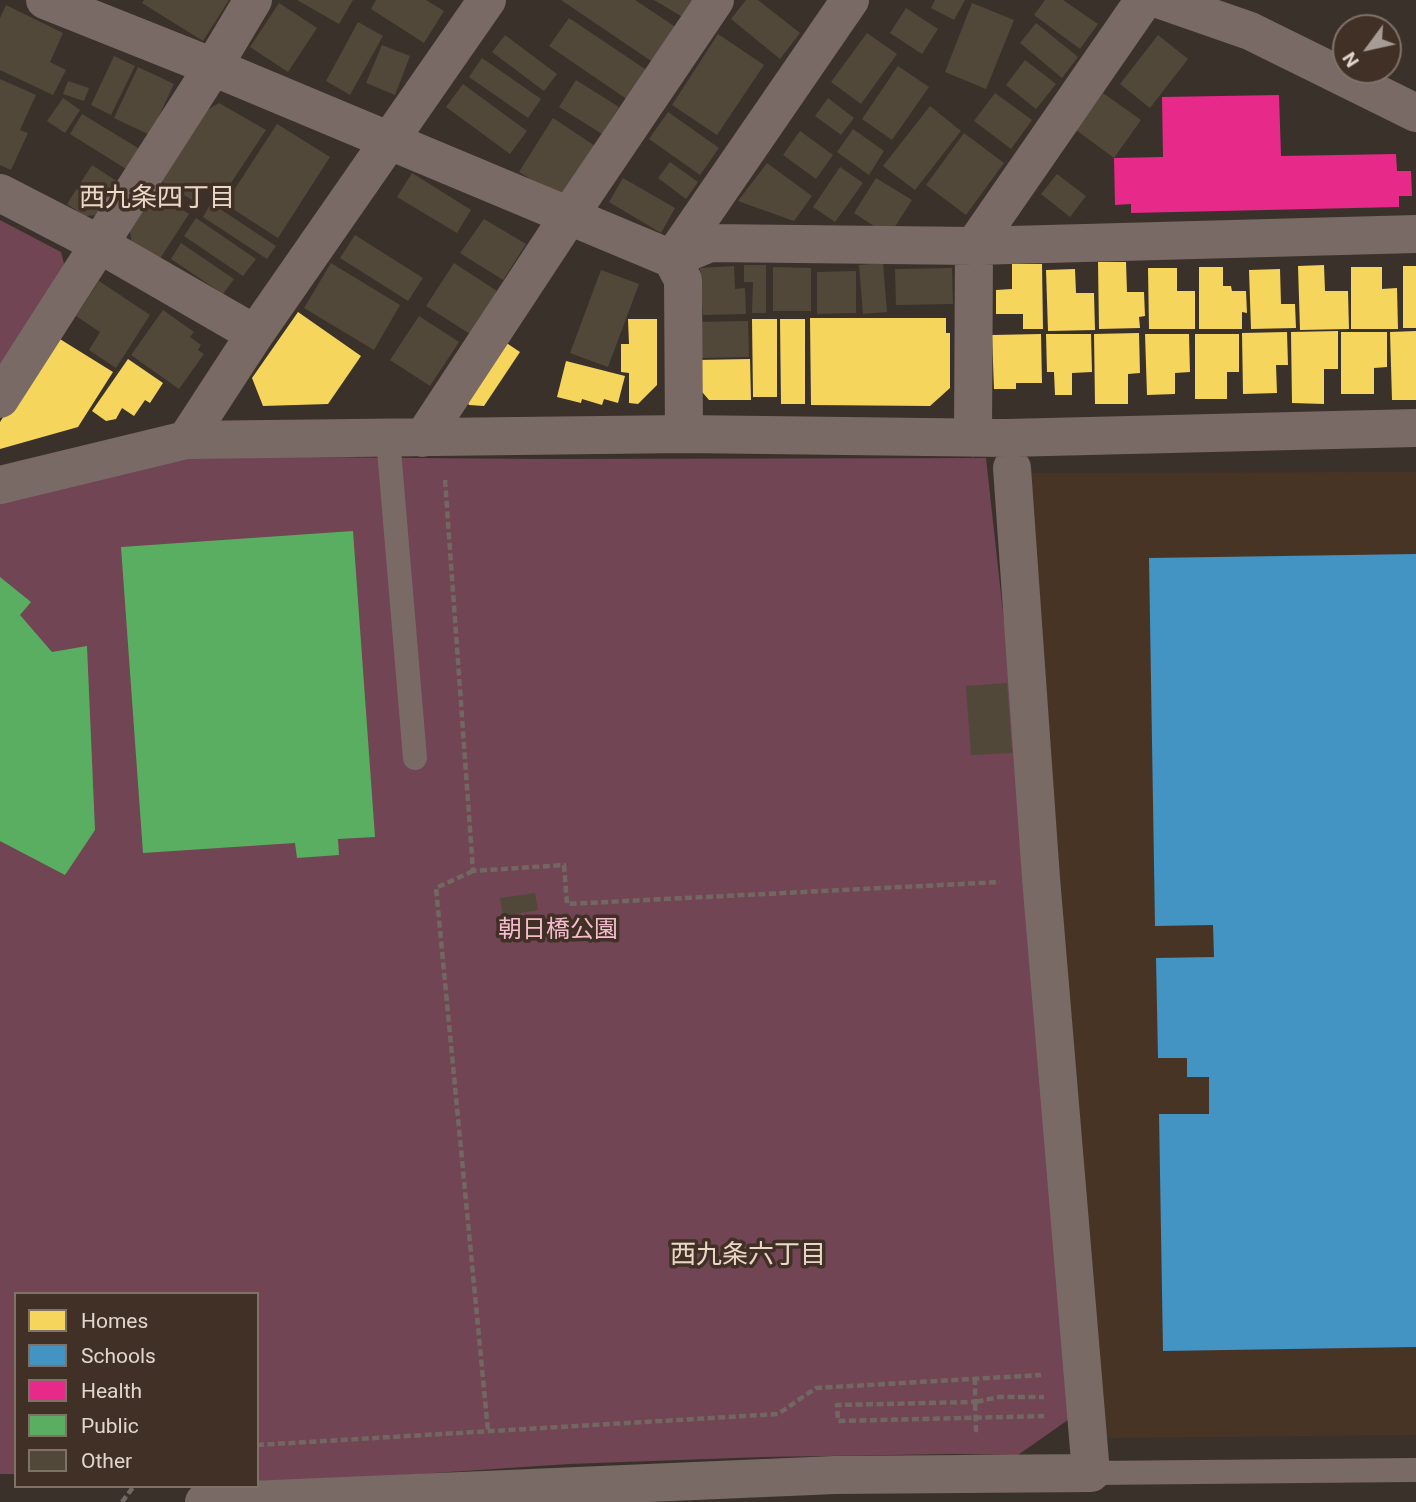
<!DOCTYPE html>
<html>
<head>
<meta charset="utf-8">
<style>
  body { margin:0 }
  #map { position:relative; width:1416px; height:1502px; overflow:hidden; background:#3a312b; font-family:Roboto,sans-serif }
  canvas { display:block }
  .legend { position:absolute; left:14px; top:1292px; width:245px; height:196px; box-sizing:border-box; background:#403025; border:2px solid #807269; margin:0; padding:9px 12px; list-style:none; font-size:21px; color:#e0d6ce }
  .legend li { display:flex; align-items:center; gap:14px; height:35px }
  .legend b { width:35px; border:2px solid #807269 }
  .north { position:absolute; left:1332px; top:14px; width:70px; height:70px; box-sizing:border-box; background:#403025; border:2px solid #807269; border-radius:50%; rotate:237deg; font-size:19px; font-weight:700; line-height:28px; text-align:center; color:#e0d6ce }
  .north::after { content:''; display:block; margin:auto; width:24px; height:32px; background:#a69c95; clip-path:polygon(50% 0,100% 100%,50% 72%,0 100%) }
</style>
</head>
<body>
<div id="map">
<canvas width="1416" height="1502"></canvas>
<ul class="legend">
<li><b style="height:19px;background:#f6d55c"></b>Homes</li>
<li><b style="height:19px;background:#4393c3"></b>Schools</li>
<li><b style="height:19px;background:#e7298a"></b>Health</li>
<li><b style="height:19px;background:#5aae61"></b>Public</li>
<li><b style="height:19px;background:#51483a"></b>Other</li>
</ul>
<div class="north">N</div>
</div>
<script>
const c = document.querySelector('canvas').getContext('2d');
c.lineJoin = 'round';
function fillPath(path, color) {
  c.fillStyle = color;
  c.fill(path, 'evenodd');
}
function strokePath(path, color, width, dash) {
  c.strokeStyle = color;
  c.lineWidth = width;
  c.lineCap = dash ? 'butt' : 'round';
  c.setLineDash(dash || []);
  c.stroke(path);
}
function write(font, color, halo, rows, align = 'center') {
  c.font = font + ' Roboto,"Noto Sans JP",sans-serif';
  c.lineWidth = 7;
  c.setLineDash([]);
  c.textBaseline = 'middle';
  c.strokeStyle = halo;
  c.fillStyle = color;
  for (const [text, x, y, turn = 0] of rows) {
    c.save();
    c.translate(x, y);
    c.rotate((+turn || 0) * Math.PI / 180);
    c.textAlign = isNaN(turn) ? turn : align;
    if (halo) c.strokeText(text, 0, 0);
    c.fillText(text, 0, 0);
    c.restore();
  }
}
const built = new Path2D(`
  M 1416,472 L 1416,1435 L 1100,1438 L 1022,473 Z`);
const green = new Path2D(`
  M 0,220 L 61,252 L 65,268 L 0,370 Z
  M 179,456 L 544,459 L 986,458 L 1005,631 L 1075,1415 L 1018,1455 L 954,1454 L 763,1457 L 569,1464 L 360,1478 L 257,1482 L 257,1294 L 16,1294 L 16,1474 L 0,1474 L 0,502 Z`);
const homes = new Path2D(`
  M 1098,262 L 1126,262 L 1127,292 L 1144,292 L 1145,316 L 1139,317 L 1140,328 L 1099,329 Z
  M 1012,264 L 1042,264 L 1043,329 L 1023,329 L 1023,314 L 996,314 L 996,290 L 1012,289 Z
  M 1324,265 L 1325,291 L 1348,291 L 1349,329 L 1300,330 L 1298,266 Z
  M 1403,266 L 1416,266 L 1416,328 L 1403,328 Z
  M 1199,267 L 1223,267 L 1223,286 L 1231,286 L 1232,291 L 1246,291 L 1247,313 L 1242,312 L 1242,329 L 1199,329 Z
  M 1351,267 L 1382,267 L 1382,289 L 1397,288 L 1398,329 L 1351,329 Z
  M 1148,268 L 1177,268 L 1177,291 L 1195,291 L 1195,329 L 1149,329 Z
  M 1075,269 L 1076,293 L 1094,293 L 1095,330 L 1048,331 L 1046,270 Z
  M 1280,269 L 1281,304 L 1295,304 L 1296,328 L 1251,329 L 1249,270 Z
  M 298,312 L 361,356 L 328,404 L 263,406 L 252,378 Z
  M 810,318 L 946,318 L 946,333 L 950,333 L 950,388 L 930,406 L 811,405 Z
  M 628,319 L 657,319 L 657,385 L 638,404 L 629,403 L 629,373 L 621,372 L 621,344 L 629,344 Z
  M 752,319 L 777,319 L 777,397 L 753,397 Z
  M 780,319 L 805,319 L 805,404 L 781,404 Z
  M 1338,331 L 1338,369 L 1324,369 L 1324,404 L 1292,403 L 1291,332 Z
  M 1416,331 L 1416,400 L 1392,400 L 1390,332 Z
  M 1287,332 L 1288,365 L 1276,365 L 1277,393 L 1243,394 L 1242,333 Z
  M 1341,332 L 1387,332 L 1387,367 L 1374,368 L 1374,394 L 1341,394 Z
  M 1139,333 L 1140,373 L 1128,374 L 1128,404 L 1095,404 L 1094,334 Z
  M 1041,334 L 1042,383 L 1016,383 L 1016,389 L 994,389 L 992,335 Z
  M 1046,334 L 1091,334 L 1092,372 L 1072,373 L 1072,395 L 1055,395 L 1054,372 L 1047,372 Z
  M 1145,334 L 1189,334 L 1190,372 L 1175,373 L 1175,394 L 1147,395 Z
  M 1195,334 L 1239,334 L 1239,372 L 1227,372 L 1227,399 L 1195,399 Z
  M 55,336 L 113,372 L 78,427 L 0,449 L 0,422 Z
  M 499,338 L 520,352 L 484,406 L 469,405 L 463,393 Z
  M 128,359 L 163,383 L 150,403 L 145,400 L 134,416 L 122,408 L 116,419 L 106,421 L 92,411 Z
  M 750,359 L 751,400 L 709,400 L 697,386 L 697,360 Z
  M 566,361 L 625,376 L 618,403 L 604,399 L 602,405 L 582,399 L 581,403 L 557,397 Z`);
const schools = new Path2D(`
  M 1416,554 L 1416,1347 L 1163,1351 L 1159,1114 L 1209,1114 L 1209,1077 L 1187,1077 L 1187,1058 L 1158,1058 L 1156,958 L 1214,957 L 1213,925 L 1155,926 L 1149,558 Z`);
const health = new Path2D(`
  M 1279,95 L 1281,156 L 1396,154 L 1397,171 L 1411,171 L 1412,196 L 1399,196 L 1399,207 L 1131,213 L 1131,204 L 1115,205 L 1114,158 L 1163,157 L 1162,97 Z`);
const public = new Path2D(`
  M 353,531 L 375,837 L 338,839 L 339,855 L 297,858 L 295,843 L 143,853 L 121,547 Z
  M 0,577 L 31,602 L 20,615 L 52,652 L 87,646 L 95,830 L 65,875 L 0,841 Z`);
const building = new Path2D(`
  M 144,0 L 229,0 L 203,41 L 142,3 Z
  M 297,0 L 353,0 L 339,24 Z
  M 376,0 L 426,0 L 444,11 L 424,43 L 371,9 Z
  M 561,0 L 635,0 L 680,30 L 657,65 Z
  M 654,0 L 698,0 L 686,19 Z
  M 746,0 L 758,0 L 800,33 L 780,59 L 731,19 Z
  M 935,0 L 965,0 L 954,20 L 931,8 Z
  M 1045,0 L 1063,0 L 1098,24 L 1080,49 L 1034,15 Z
  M 279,3 L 317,28 L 288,72 L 250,47 Z
  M 972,3 L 1014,20 L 986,89 L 945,72 Z
  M 6,5 L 63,33 L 50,62 L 66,70 L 53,95 L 0,70 L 0,18 Z
  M 906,8 L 938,29 L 922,54 L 890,33 Z
  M 569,18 L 648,71 L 628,100 L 549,46 Z
  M 358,22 L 383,36 L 350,95 L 326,81 Z
  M 1036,23 L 1078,57 L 1062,78 L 1020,43 Z
  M 867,33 L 897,54 L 861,104 L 831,82 Z
  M 718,34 L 764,65 L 717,135 L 672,105 Z
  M 505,35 L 557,74 L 544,91 L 492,52 Z
  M 1158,35 L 1188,59 L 1150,108 L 1120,84 Z
  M 382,45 L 410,56 L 395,95 L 366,83 Z
  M 114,56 L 135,66 L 111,115 L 91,105 Z
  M 482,58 L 541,99 L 528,118 L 469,77 Z
  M 1025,60 L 1056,84 L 1036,109 L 1006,85 Z
  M 898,66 L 929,87 L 892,140 L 862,119 Z
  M 138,67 L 174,84 L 150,135 L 114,118 Z
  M 0,79 L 36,95 L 20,130 L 28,133 L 11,170 L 0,165 Z
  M 576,80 L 619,107 L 602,134 L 559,107 Z
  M 68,81 L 89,88 L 84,101 L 63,94 Z
  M 463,84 L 527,131 L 510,154 L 446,107 Z
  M 995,93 L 1032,120 L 1011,149 L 974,121 Z
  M 1103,93 L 1141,120 L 1114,158 L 1076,130 Z
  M 63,98 L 80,110 L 65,133 L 47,121 Z
  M 828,98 L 854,118 L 841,135 L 815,116 Z
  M 219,103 L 266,130 L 221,198 L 203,188 L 192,200 L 161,181 L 202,113 Z
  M 930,106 L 961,131 L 915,190 L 883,166 Z
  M 668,112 L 719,148 L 700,175 L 649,139 Z
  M 82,114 L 143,151 L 131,172 L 70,134 Z
  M 553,118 L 598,148 L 564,200 L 519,172 Z
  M 277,124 L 330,157 L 278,238 L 225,204 Z
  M 853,129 L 884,151 L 869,175 L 837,152 Z
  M 800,131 L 833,155 L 816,179 L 783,155 Z
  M 964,133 L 1004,163 L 966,215 L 926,185 Z
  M 670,162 L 698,182 L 686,199 L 658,178 Z
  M 767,163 L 812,196 L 794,221 L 738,201 Z
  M 92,165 L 118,182 L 97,215 L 85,216 L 67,204 Z
  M 840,167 L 863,183 L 835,222 L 813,207 Z
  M 412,173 L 471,210 L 457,233 L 397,197 Z
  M 1057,174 L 1086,196 L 1070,217 L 1041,194 Z
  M 623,178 L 675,208 L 661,233 L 609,202 Z
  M 876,178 L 912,200 L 889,236 L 854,213 Z
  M 152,190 L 189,214 L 159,260 L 132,243 L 129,227 Z
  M 211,203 L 276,246 L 267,259 L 203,217 Z
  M 196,218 L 256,259 L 243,276 L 184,236 Z
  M 484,219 L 526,244 L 503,280 L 460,253 Z
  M 355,235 L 423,278 L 408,301 L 340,258 Z
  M 181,243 L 234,279 L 223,294 L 171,259 Z
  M 331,263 L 400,305 L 374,350 L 304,308 Z
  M 454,263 L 497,291 L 470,334 L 426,306 Z
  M 883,263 L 887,312 L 863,314 L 859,265 Z
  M 744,265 L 766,265 L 766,313 L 752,313 L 753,282 L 744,282 Z
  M 734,266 L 735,289 L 745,288 L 746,314 L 703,315 L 700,268 Z
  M 773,267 L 811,268 L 811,311 L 773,311 Z
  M 952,268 L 953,304 L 896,305 L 895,269 Z
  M 601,270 L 639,284 L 608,367 L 570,353 Z
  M 856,271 L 856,313 L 817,314 L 817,272 Z
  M 99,281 L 150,315 L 116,368 L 89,350 L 100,332 L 76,316 Z
  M 163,310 L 194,332 L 190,337 L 201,345 L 198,350 L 204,354 L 179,389 L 131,355 Z
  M 419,316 L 459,342 L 430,386 L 390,360 Z
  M 748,321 L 749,357 L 700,358 L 699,322 Z
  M 1007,683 L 1012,753 L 971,755 L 966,686 Z
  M 535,893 L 538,910 L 503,916 L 500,898 Z`);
const path = new Path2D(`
  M 445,480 L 473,871 L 564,865 L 567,904 L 1000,882
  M 473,871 L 436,888 L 488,1431
  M 975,1378 L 975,1402 L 837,1405 L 838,1421 L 1044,1416
  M 978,1430 L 976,1430 L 975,1402 L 999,1397 L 1044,1397
  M 257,1445 L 778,1414 L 816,1388 L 1041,1375
  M 122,1502 L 134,1486`);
const lane = new Path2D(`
  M 388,438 L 415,758
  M 1091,1473 L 1416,1470`);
const street = new Path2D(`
  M 45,0 L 213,67 L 672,259 L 710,243 L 974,246 L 1416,234
  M 1161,0 L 1250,31 L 1416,113
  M 0,193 L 99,244 L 255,334
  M 0,399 L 213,67 L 253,0
  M 684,434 L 683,280 L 672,259 L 850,0
  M 423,438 L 569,216 L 715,0
  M 973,438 L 974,246 L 1144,0
  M 186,440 L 255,334 L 487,0
  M 0,485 L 186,440 L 684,434 L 1007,438 L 1416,428
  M 204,1502 L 835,1475 L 1091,1473 L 1041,878 L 1012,468`);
const parkNames = [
  ["朝日橋公園",558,931]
];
const neighbourhoodNames = [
  ["西九条四丁目",157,199],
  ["西九条六丁目",748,1256]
];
fillPath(built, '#483425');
fillPath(green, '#714553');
fillPath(homes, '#f6d55c');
fillPath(schools, '#4393c3');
fillPath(health, '#e7298a');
fillPath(public, '#5aae61');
fillPath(building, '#51483a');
strokePath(path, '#736763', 4.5, [7, 3.5]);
strokePath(lane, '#796a66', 24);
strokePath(street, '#796a66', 38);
write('24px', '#f5bccd', '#403025', parkNames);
write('26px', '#ebd7c8', '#403025', neighbourhoodNames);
</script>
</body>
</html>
